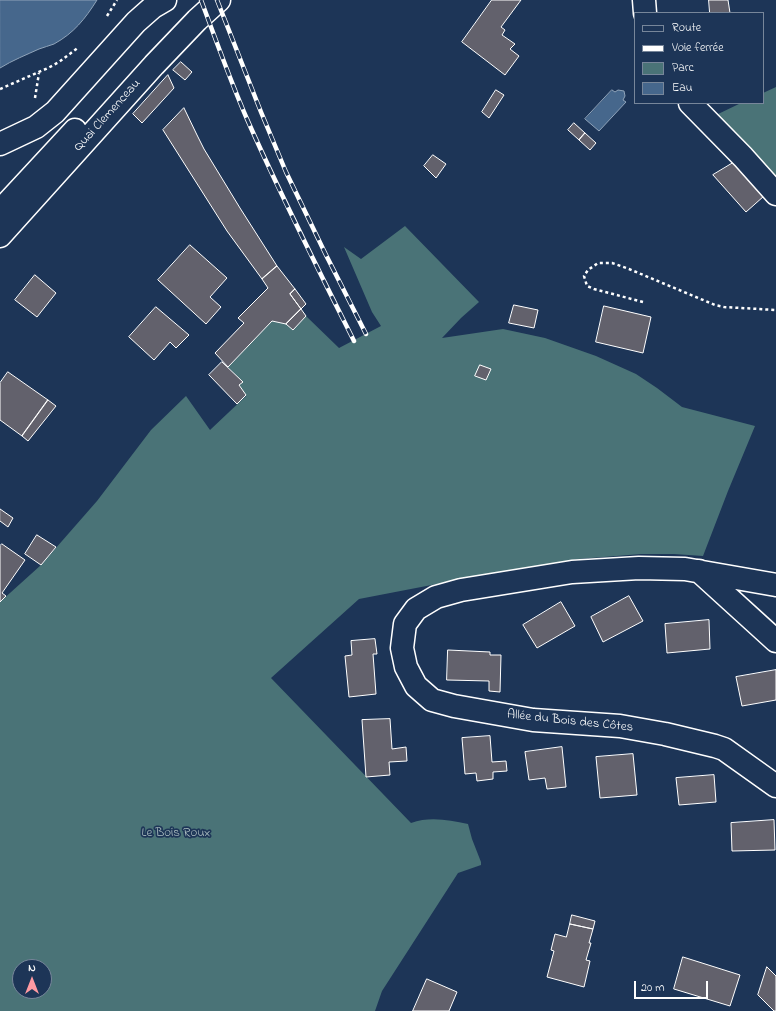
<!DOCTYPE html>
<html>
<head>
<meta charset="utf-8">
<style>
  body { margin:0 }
  #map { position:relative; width:776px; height:1011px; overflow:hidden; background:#1d3557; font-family:"Indie Flower",sans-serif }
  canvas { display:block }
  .legend { position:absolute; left:634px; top:12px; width:130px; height:92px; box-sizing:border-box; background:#1d3557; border:1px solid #77869a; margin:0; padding:5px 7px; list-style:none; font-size:12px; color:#fff }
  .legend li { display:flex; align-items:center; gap:8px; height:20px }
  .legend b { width:20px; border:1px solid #77869a }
  .north { position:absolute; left:12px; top:959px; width:40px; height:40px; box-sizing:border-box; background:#1d3557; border:1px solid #77869a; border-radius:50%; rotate:0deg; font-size:11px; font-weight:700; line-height:16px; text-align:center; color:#fff }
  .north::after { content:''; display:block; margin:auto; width:14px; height:18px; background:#ff9aa2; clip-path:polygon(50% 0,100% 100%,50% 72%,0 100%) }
  .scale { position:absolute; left:634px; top:981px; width:74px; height:18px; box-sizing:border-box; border:2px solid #fff; border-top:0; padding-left:5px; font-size:12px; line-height:14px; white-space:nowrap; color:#fff; -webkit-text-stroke:3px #1d3557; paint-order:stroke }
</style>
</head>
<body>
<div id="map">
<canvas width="776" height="1011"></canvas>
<ul class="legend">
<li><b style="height:5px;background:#1d3557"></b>Route</li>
<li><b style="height:5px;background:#fff"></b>Voie ferrée</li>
<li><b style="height:11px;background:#4a7377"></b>Parc</li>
<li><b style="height:11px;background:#46678c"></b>Eau</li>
</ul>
<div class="north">N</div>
<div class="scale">20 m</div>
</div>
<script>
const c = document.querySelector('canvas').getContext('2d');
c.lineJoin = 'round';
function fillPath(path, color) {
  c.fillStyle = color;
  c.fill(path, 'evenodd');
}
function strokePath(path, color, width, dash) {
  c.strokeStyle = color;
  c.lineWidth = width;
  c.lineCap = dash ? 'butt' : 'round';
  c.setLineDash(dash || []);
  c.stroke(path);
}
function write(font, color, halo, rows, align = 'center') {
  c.font = font + ' "Indie Flower",sans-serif';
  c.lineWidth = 3.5;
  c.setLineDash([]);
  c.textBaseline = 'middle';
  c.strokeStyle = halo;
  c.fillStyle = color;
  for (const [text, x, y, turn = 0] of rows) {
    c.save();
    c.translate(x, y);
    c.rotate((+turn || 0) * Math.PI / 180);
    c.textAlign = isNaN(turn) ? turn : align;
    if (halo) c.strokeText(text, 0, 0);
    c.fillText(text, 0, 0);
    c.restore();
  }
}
const green = new Path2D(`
  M 776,87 L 776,178 L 716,115 L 741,103 L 763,103 L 763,93 Z
  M 405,226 L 479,302 L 461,318 L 442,338 L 503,329 L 545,338 L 596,356 L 636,374 L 657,388 L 682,407 L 755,426 L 728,491 L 703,556 L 674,554 L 641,554 L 579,559 L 499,572 L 359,599 L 271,678 L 411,823 C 430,816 449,820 468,824 L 472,839 L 481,862 L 481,865 L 458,873 L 382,991 L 375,1011 L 0,1011 L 0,602 L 41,565 L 97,501 L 151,430 L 186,396 L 210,430 L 246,396 L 239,385 L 242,382 L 228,367 L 272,321 L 286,324 L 293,330 L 306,316 L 339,348 L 381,326 L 372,312 L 344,247 L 361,259 ZM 20,967 L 44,967 L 44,991 L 20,991 Z`);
const water = new Path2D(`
  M 0,0 L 97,0 C 85,19 74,33 54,44 C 49,46 44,47 39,49 C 26,55 13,60 0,68 Z
  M 612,90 L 615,92 L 618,90 L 624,91 L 625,96 L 623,100 L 626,102 L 599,131 L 585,119 Z`);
const building = new Path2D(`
  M 492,0 L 521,0 L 501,27 L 505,30 L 502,35 L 515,44 L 510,49 L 519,56 L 505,75 L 462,42 Z
  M 709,0 L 728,0 L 730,13 L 710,13 Z
  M 181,62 L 192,72 L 185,80 L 173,70 Z
  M 168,75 L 174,88 L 142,123 L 133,114 Z
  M 496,90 L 504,95 L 489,118 L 482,112 Z
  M 184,108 L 197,135 L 204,149 L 240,208 L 277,266 L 262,279 L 227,231 L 163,130 Z
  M 574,123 L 585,133 L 579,140 L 568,130 Z
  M 585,133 L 596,143 L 590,150 L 579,140 Z
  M 433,155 L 446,164 L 436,178 L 424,166 Z
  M 733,163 L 764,196 L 746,212 L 713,175 Z
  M 190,245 L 227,278 L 210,297 L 221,307 L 206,324 L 158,280 Z
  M 277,266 L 295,289 L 290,294 L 301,309 L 286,324 L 272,321 L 228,367 L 215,353 L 244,323 L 238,318 L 268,288 L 262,279 Z
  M 35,275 L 56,293 L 37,317 L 15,300 Z
  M 295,289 L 306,304 L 301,309 L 290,294 Z
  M 514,305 L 538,310 L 534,328 L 509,323 Z
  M 604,306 L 651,317 L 643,353 L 596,342 Z
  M 156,307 L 189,335 L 176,348 L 170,342 L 154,360 L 129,337 Z
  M 301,309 L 306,316 L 293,330 L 286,324 Z
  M 222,362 L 243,382 L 239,385 L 246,395 L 237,404 L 209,375 Z
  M 480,365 L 491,369 L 486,380 L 475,376 Z
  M 8,372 L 48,400 L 22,436 L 0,420 L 0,383 Z
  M 48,400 L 56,406 L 28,441 L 22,436 Z
  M 0,509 L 13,518 L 8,527 L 0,521 Z
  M 37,535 L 56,547 L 41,565 L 25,554 Z
  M 2,544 L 25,560 L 2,593 L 6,596 L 0,602 L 0,546 Z
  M 629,596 L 643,621 L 603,642 L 591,617 Z
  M 561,602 L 575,626 L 537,648 L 523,625 Z
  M 709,620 L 710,649 L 667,653 L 665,624 Z
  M 375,639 L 377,654 L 373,654 L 376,694 L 349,697 L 345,656 L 352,655 L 351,641 Z
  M 448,650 L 490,652 L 490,655 L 501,655 L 500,692 L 489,691 L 489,681 L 447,680 Z
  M 776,670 L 776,700 L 742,706 L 736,677 Z
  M 390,719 L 392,749 L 406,747 L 407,761 L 389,762 L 390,775 L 366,777 L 362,720 Z
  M 490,736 L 492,762 L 506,761 L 507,771 L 493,772 L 493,779 L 477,781 L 476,773 L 465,774 L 462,738 Z
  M 562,747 L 566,787 L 547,789 L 545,778 L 529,780 L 525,752 Z
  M 633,754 L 637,795 L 600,798 L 596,757 Z
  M 714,775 L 716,802 L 679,805 L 676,778 Z
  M 774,820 L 775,850 L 732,851 L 731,823 Z
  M 572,915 L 595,921 L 593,929 L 570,924 Z
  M 570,924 L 593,929 L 589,943 L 591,943 L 586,960 L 590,961 L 584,987 L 547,977 L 554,951 L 551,950 L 555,934 L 566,937 Z
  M 683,957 L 740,975 L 730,1006 L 674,989 Z
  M 767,967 L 776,976 L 776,1011 L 774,1011 L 758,995 Z
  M 427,979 L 457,992 L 449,1011 L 413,1011 Z`);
const path = new Path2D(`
  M 107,16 L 117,0
  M 0,89 L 48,68 L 59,62 L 79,47
  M 35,98 L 39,73
  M 643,302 L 594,289 L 587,286 L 584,276 L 588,270 L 598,263 L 612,263 L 629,269 L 715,305 L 724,307 L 776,310`);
const minor = new Path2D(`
  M 644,0 L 645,13
  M 690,103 L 743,157 L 776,194
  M 699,571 L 776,641
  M 776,585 L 685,569 L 639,568 L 572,572 L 461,590 L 436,597 L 416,609 L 405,624 L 402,648 L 406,667 L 416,686 L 432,700 L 454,706 L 533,720 L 620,726 L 665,734 L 715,746 L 724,749 L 776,786`);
const major = new Path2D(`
  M 0,144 L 36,127 L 55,112 L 136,22 L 153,7 L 165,0
  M 0,211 L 75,130
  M 0,236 L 154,65 L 197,20 L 219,0`);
const rail = new Path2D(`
  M 201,0 C 216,40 230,80 247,119 C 280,194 317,267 354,341
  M 217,0 L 261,112 L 286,172 L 326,255 L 366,334`);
const streetNames = [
  ["Quai Clemenceau",108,116,-48],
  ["Allée du Bois des Côtes",570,722,6]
];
const parkNames = [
  ["Le Bois Roux",176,834]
];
fillPath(green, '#4a7377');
fillPath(water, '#46678c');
strokePath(water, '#90a4ba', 1);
fillPath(building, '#62616c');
strokePath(building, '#fff', 1);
strokePath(minor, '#fff', 25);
strokePath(major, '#fff', 25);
strokePath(path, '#fff', 2.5, [3, 3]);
strokePath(minor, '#1d3557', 22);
strokePath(major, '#1d3557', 22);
strokePath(rail, '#fff', 4.5);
strokePath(rail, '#1d3557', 3, [9]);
write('13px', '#fff', '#1d3557', streetNames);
write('13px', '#aec0c2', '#1d3557', parkNames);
</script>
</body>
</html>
